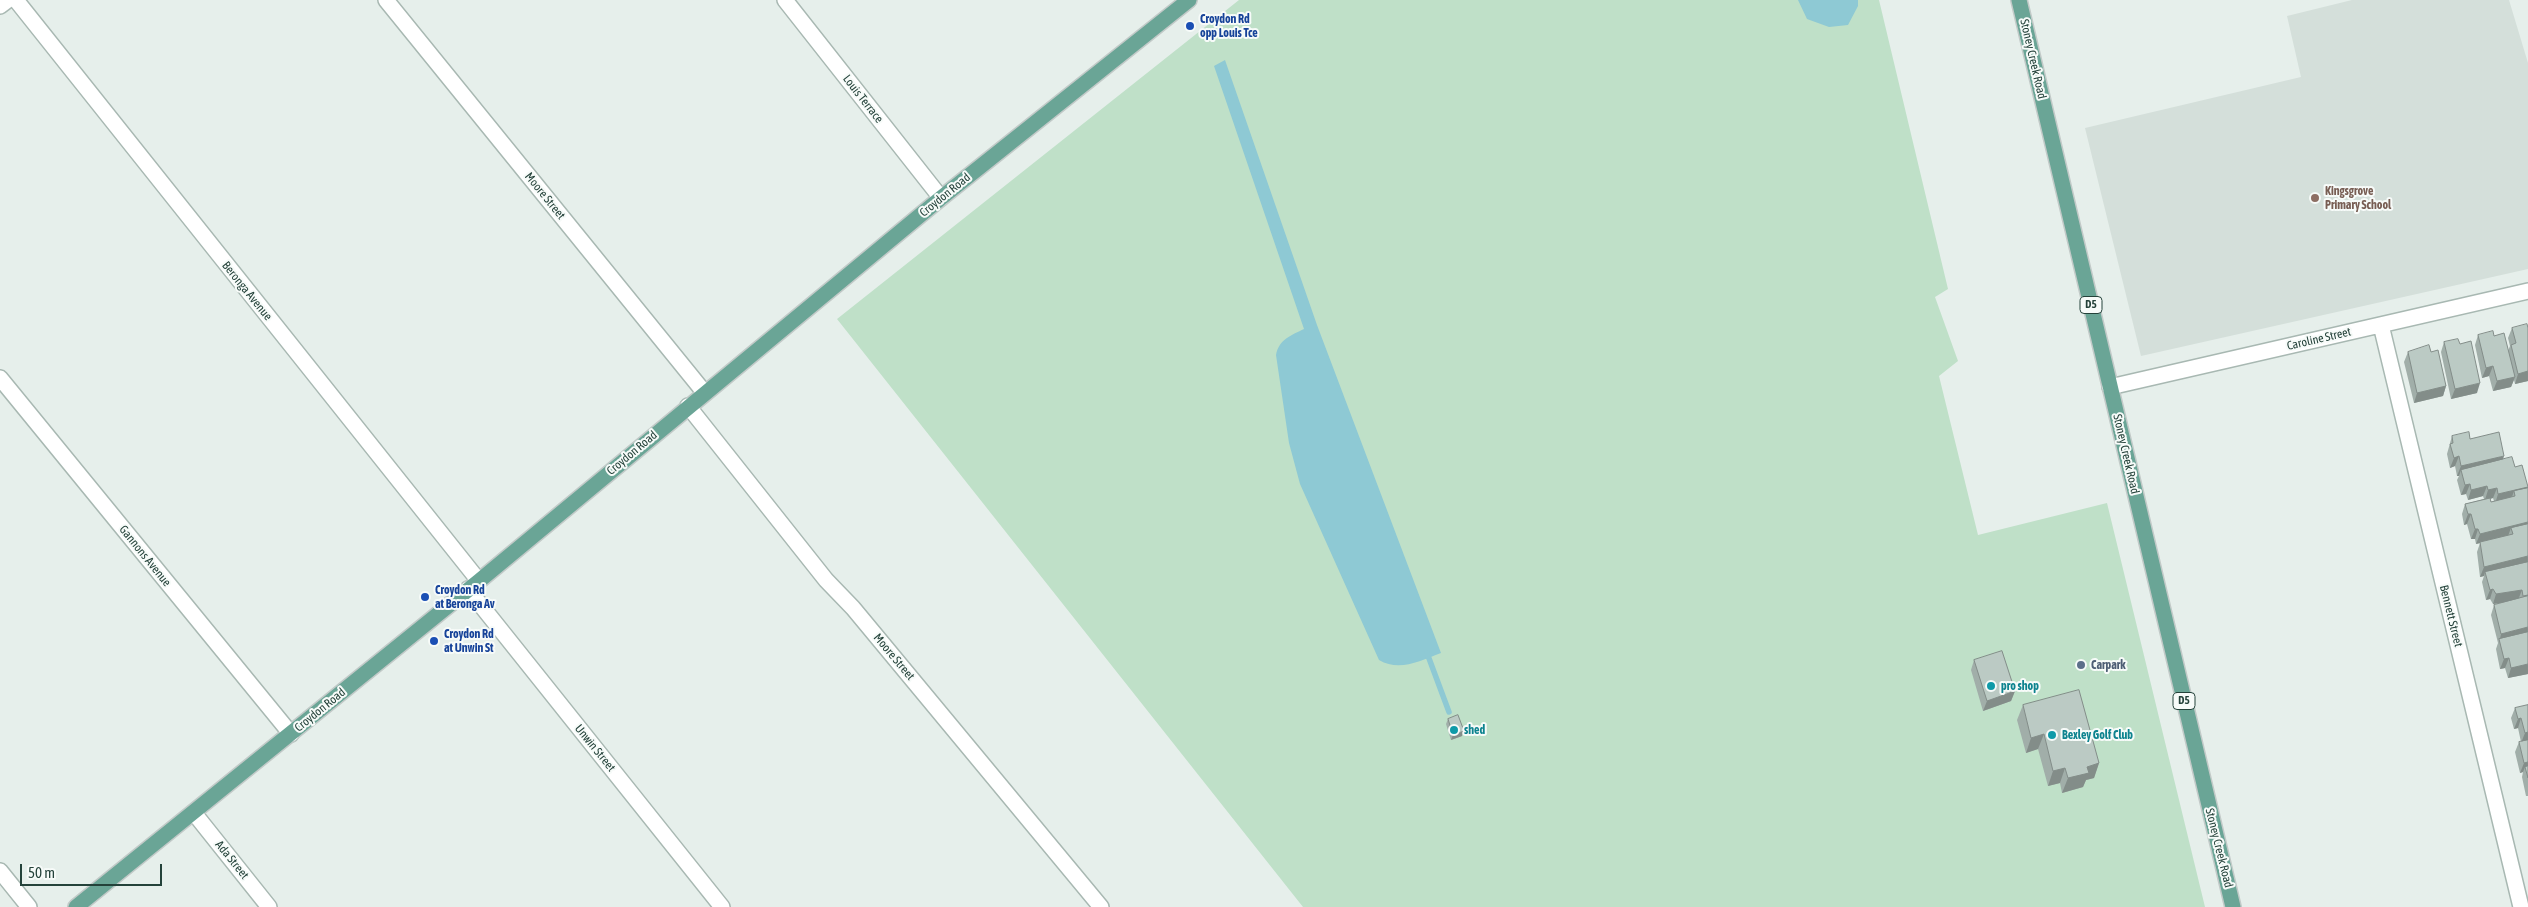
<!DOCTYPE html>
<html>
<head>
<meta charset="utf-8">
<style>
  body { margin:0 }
  #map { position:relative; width:2528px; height:907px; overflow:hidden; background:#e6efeb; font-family:"Asap Condensed",sans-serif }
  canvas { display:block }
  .scale { position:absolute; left:20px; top:864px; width:142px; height:22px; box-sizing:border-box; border:2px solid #24423a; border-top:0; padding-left:6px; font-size:15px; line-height:18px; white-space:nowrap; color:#24423a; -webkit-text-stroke:4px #f7fbf9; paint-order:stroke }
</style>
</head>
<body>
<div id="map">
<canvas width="2528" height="907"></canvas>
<div class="scale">50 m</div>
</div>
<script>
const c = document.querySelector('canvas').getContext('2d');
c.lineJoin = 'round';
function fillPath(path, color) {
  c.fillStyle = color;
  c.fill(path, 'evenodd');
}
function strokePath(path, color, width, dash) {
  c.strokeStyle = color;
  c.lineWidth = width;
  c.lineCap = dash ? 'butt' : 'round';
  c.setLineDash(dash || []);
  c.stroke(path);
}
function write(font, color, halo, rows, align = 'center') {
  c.font = font + ' "Asap Condensed",sans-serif';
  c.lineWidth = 4;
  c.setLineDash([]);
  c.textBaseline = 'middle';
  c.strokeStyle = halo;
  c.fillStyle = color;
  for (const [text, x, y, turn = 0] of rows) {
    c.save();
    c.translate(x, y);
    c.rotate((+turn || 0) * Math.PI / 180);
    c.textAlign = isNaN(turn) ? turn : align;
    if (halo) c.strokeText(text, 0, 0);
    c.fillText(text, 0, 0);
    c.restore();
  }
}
const built = new Path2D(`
  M 2352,0 L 2509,0 L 2528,63 L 2528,269 L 2141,356 L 2085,128 L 2301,77 L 2287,16 Z`);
const green = new Path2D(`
  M 1239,0 L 1879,0 L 1948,289 L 1935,297 L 1958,361 L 1939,376 L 1978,535 L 2107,503 L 2205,907 L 1303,907 L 837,319 Z`);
const water = new Path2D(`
  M 1798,0 L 1858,0 L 1858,6 L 1848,25 L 1829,27 L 1807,19 Z
  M 1225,60 L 1317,325 L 1441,653 C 1420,661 1399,672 1379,660 L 1300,484 L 1289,443 L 1276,355 C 1279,339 1292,335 1304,329 L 1214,66 Z`);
const stream = new Path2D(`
  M 1427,653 L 1449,712`);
const minor = new Path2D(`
  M 16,0 L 479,581
  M 386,0 L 704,392
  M 785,0 L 941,198
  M 0,6 L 8,0
  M 2381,325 L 2521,907
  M 0,378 L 291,734
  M 2110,387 L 2528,291
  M 688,406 L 826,580 L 853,608 L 1101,907
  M 468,589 L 722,907
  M 194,813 L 269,907
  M 0,871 L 29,907`);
const major = new Path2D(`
  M 2019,0 L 2233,907
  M 76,907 L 479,581 L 941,198 L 1189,0`);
const wall = new Path2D(`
  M 2512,328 L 2528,328 L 2528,381 L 2515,384 L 2514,380 L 2511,387 L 2493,391 L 2489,376 L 2482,378 L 2475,345 L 2478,335 L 2508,351 L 2510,346 L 2508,338 Z
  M 2444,342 L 2477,393 L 2451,399 L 2441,352 Z
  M 2408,352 L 2431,352 L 2446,386 L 2443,396 L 2414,403 L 2404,362 Z
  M 2452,436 L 2470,439 L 2503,459 L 2515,467 L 2528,487 L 2528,674 L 2508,678 L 2505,668 L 2500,669 L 2496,649 L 2498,643 L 2491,615 L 2494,605 L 2501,603 L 2493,604 L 2490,599 L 2486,600 L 2482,582 L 2484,576 L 2480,577 L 2477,552 L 2480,543 L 2476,544 L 2475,539 L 2471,539 L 2467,524 L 2464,525 L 2462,514 L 2465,504 L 2484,499 L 2483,496 L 2468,500 L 2466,494 L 2461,495 L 2457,480 L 2459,476 L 2457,476 L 2455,466 L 2450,468 L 2447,454 ZM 2493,498 L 2494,501 L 2491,502 L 2490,499 Z
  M 1974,660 L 2015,691 L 2011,701 L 1983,711 L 1971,670 Z
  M 2023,705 L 2099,763 L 2094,778 L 2086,780 L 2083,787 L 2062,793 L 2060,783 L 2048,786 L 2038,749 L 2026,753 L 2017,720 Z
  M 2528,705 L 2528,796 L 2526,796 L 2522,777 L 2523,772 L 2520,773 L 2515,752 L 2519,742 L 2521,742 L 2518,728 L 2514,729 L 2511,718 L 2515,708 Z
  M 1448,719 L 1462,736 L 1451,740 L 1446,724 Z`);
const shadedWall = new Path2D(`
  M 2493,366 L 2489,376 L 2482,378 L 2486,368 Z
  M 2528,371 L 2528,381 L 2515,384 L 2518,374 Z
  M 2515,377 L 2511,387 L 2493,391 L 2497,381 Z
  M 2480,383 L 2477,393 L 2451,399 L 2455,389 Z
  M 2446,386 L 2443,396 L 2414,403 L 2417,393 Z
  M 2459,456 L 2455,466 L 2450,468 L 2454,458 Z
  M 2504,456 L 2501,466 L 2461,470 L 2459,476 L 2457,476 L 2461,466 Z
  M 2470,484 L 2466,494 L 2461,495 L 2465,485 Z
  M 2487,486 L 2483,496 L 2468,500 L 2471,490 Z
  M 2528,487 L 2524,497 L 2515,496 L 2514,491 L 2511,500 L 2495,504 L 2498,494 Z
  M 2497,488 L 2493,498 L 2485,500 L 2488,490 Z
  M 2468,514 L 2471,514 L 2467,524 L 2464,525 Z
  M 2528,522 L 2528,531 L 2513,534 L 2511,528 L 2508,536 L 2480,542 L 2480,543 L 2476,544 L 2480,534 Z
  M 2475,529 L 2478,529 L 2475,539 L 2471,539 Z
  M 2528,556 L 2528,565 L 2485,572 L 2484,576 L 2480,577 L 2484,567 Z
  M 2493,589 L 2490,599 L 2486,600 L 2490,590 Z
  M 2522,590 L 2518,600 L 2493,604 L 2496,594 Z
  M 2528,627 L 2528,636 L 2500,639 L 2501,634 Z
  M 2509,658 L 2505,668 L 2500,669 L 2504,659 Z
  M 2528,664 L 2528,674 L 2508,678 L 2511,668 Z
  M 2015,691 L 2011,701 L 1983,711 L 1987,701 Z
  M 2521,718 L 2518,728 L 2514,729 L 2518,719 Z
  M 1464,731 L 1462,736 L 1451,740 L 1453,735 Z
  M 2528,732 L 2528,741 L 2521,743 L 2525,733 Z
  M 2044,734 L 2038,749 L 2026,753 L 2031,738 Z
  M 2528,762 L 2528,771 L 2525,767 L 2523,772 L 2520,773 L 2524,763 Z
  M 2099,763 L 2094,778 L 2086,780 L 2083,787 L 2062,793 L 2068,778 L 2087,767 Z
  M 2065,768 L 2060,783 L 2048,786 L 2053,771 Z`);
const building = new Path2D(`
  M 2527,324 L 2528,328 L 2528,371 L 2518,374 L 2511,345 L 2516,343 L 2512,328 Z
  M 2493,331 L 2494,336 L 2504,333 L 2515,377 L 2497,381 L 2493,366 L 2486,368 L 2478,335 Z
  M 2458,339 L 2460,344 L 2471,341 L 2480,383 L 2455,389 L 2444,342 Z
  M 2429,345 L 2431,352 L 2438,350 L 2446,386 L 2417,393 L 2408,352 Z
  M 2469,432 L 2470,439 L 2499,432 L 2504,456 L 2461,466 L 2459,456 L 2454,458 L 2450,444 L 2453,443 L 2452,436 Z
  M 2512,457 L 2515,467 L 2522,465 L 2528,487 L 2498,494 L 2497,488 L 2488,490 L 2487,486 L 2471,490 L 2470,484 L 2465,485 L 2461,470 Z
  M 2528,488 L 2528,522 L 2480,534 L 2478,529 L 2475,529 L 2471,514 L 2468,514 L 2465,504 L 2490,498 L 2491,502 L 2515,496 L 2514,491 Z
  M 2528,524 L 2528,556 L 2484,567 L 2480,542 L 2513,534 L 2511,528 Z
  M 2528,562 L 2528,595 L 2523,596 L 2522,590 L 2496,594 L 2493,589 L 2490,590 L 2485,572 Z
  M 2528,596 L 2528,627 L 2501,634 L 2494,605 Z
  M 2528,632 L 2528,664 L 2511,668 L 2509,658 L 2504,659 L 2499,639 Z
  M 2002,651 L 2015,691 L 1987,701 L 1974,660 Z
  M 2079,690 L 2099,763 L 2087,767 L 2089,773 L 2068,778 L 2065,768 L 2053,771 L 2044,734 L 2031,738 L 2023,705 Z
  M 2528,705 L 2528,732 L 2525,733 L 2521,718 L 2518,719 L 2515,708 Z
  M 1458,715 L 1464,731 L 1453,735 L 1448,719 Z
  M 2528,740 L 2528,762 L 2524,763 L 2519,742 Z
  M 2528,766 L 2528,778 L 2525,767 Z`);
const markers = [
  [1190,26,5,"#1a4fb4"],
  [2315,198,5,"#8d6e63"],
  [425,597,5,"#1a4fb4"],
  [434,641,5,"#1a4fb4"],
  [2081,665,5,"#5c6f8a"],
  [1991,686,5,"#0f9aa8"],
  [1454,730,5,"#0f9aa8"],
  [2052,735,5,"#0f9aa8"]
];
const shields = [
  [2091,305,22],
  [2184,701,22]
];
const shieldNames = [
  ["D5",2091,305],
  ["D5",2184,701]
];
const transitNames = [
  ["Croydon Rd",1200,19],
  ["opp Louis Tce",1200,33],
  ["Croydon Rd",435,590],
  ["at Beronga Av",435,604],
  ["Croydon Rd",444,634],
  ["at Unwin St",444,648]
];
const streetNames = [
  ["Stoney Creek Road",2033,59,77],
  ["Louis Terrace",863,99,52],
  ["Croydon Road",945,195,-39],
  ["Moore Street",545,196,51],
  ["Beronga Avenue",247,291,51],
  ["Caroline Street",2319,339,-13],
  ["Croydon Road",632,453,-40],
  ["Stoney Creek Road",2126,454,77],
  ["Gannons Avenue",145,556,51],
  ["Bennett Street",2451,616,76],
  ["Moore Street",894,657,50],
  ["Croydon Road",320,710,-39],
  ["Unwin Street",595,748,51],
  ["Stoney Creek Road",2219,848,76],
  ["Ada Street",232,860,51]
];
const educationNames = [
  ["Kingsgrove",2325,191],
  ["Primary School",2325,205]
];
const serviceNames = [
  ["Carpark",2091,665]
];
const cultureNames = [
  ["pro shop",2001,686],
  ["shed",1464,730],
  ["Bexley Golf Club",2062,735]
];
fillPath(built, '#d4dfda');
fillPath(green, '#bfe0c8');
fillPath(water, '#8ec9d4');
strokePath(stream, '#8ec9d4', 5.5);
strokePath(minor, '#a8b8b2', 18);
strokePath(major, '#c2cac8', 18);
strokePath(minor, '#fff', 15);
strokePath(major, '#6aa596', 15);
fillPath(wall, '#a1aea9');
fillPath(shadedWall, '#838d89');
fillPath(building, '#bbcac4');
strokePath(building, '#838d89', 1);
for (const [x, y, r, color] of markers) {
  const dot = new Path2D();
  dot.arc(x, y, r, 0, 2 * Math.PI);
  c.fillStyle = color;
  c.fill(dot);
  strokePath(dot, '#f7fbf9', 2);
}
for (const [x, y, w] of shields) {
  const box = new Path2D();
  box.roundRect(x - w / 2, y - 8.5, w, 17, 4);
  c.fillStyle = '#f7fbf9';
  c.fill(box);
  strokePath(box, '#24423a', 1);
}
write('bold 11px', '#24423a', null, shieldNames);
write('bold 12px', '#164399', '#f7fbf9', transitNames, 'left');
write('12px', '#24423a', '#f7fbf9', streetNames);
write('bold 12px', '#785e54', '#f7fbf9', educationNames, 'left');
write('bold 12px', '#4e5e75', '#f7fbf9', serviceNames, 'left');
write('bold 12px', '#0d838f', '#f7fbf9', cultureNames, 'left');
</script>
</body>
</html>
